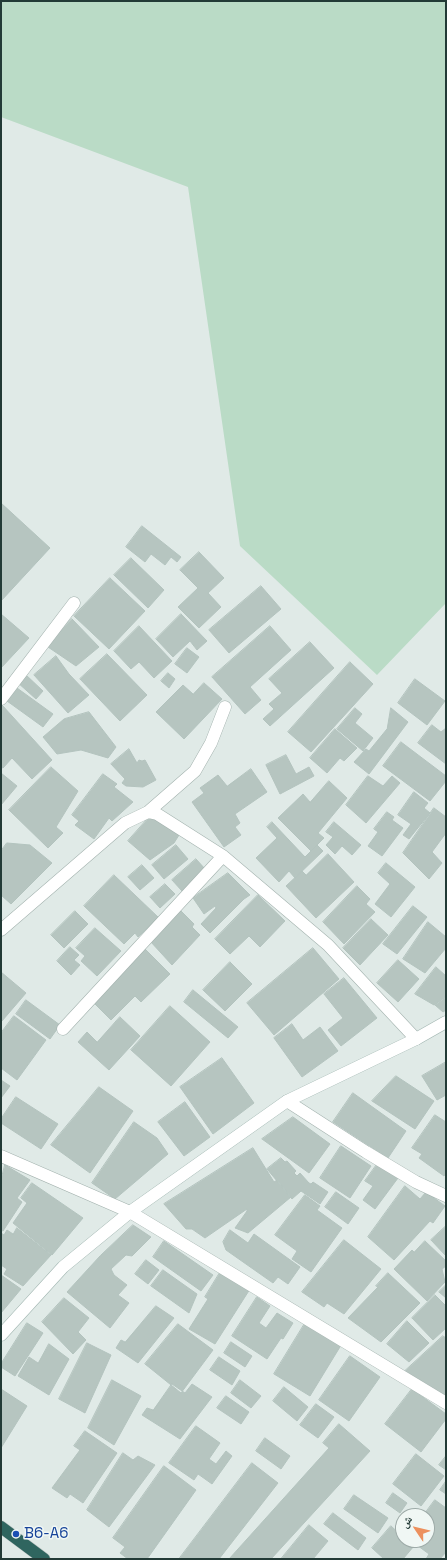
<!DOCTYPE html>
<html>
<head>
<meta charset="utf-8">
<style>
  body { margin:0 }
  #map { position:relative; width:447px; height:1560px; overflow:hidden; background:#e0eae7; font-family:"Space Grotesk","Noto Naskh Arabic",sans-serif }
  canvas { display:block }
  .frame { position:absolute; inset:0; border:2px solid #223a36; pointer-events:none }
  .north { position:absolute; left:395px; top:1508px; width:40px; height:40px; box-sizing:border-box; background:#f0f7f4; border:1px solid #9eaba8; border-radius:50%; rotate:305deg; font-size:11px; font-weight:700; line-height:16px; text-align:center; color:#223a36 }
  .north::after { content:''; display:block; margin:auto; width:14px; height:18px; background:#ec905d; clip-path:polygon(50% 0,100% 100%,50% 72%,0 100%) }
</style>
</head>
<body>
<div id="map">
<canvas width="447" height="1560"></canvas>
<div class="frame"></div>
<div class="north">ش</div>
</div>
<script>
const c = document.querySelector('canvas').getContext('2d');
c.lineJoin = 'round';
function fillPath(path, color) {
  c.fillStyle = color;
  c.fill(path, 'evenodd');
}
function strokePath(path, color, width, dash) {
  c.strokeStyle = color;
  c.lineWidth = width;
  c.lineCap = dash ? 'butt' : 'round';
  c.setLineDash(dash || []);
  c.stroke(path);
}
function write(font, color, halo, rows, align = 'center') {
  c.font = font + ' "Space Grotesk",sans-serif';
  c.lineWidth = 3;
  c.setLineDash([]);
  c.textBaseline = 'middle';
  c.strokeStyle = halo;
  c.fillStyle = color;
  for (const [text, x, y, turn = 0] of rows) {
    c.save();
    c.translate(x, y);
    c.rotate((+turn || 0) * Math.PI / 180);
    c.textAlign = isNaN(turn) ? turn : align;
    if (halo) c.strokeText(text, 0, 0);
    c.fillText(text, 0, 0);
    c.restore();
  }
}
const green = new Path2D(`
  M 1,1 L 446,1 L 446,603 L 377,675 L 240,546 L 188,187 L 1,117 Z`);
const building = new Path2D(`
  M 1,503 L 50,548 L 1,601 Z
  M 142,526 L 181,557 L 177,562 L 171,557 L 165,565 L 151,554 L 145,562 L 126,547 Z
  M 199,552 L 224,578 L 208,593 L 221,607 L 199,628 L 178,607 L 198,588 L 180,570 Z
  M 131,558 L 164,590 L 148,608 L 114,575 Z
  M 110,578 L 145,611 L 109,649 L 74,616 Z
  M 261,586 L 281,609 L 229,653 L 209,630 Z
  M 1,614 L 29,638 L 1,668 Z
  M 181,614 L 207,641 L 197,650 L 190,641 L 173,657 L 156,639 Z
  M 72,619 L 99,647 L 76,666 L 45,645 Z
  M 139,626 L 172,661 L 154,678 L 139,662 L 131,669 L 114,651 Z
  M 270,626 L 291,650 L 250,687 L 261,700 L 245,714 L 212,677 Z
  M 310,642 L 334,668 L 270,726 L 263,719 L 274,709 L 269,704 L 282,693 L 269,679 Z
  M 187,648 L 199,657 L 187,673 L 175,664 Z
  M 107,654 L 147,695 L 120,721 L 80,679 Z
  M 56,656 L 69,674 L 89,695 L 68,713 L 34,675 Z
  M 350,662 L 373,684 L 311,752 L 288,732 Z
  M 168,673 L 175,679 L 169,688 L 161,681 Z
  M 25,674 L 43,691 L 36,699 L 17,682 Z
  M 415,679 L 445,701 L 427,725 L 398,703 Z
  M 204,683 L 222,699 L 184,739 L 156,712 L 183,685 L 193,694 Z
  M 17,688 L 53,714 L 43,727 L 7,701 Z
  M 2,705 L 52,760 L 32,779 L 12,758 L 3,768 L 1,767 L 1,707 Z
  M 355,708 L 362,714 L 355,723 L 373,738 L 363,751 L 337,729 Z
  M 391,708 L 408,722 L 369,774 L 354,762 L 366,749 L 369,751 L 387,729 Z
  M 89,712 L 116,747 L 108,758 L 81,750 L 57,754 L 43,737 L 64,719 Z
  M 432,725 L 441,732 L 446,728 L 446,764 L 418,743 Z
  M 335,729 L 357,748 L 344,761 L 340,758 L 327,773 L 310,758 Z
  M 401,742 L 446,776 L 446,781 L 430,801 L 383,766 Z
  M 129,749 L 137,763 L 139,760 L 142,761 L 145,760 L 156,780 L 143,787 L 126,786 L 122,783 L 125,779 L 111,764 Z
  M 286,755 L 296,774 L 309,767 L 314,776 L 280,794 L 266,765 Z
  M 51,767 L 78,791 L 56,827 L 63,833 L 48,848 L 9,810 Z
  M 251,769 L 267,792 L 235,814 L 240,823 L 235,827 L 241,835 L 224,847 L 192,802 L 204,793 L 200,788 L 218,775 L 227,786 Z
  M 1,773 L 17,786 L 1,805 Z
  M 103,774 L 117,784 L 114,787 L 133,802 L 112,821 L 109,818 L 94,839 L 75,825 L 79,821 L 72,815 Z
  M 368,776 L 383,786 L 392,776 L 400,783 L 366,823 L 346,805 Z
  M 329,781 L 347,798 L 318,833 L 324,838 L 311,851 L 278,818 L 303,794 L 310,802 Z
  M 414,792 L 428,803 L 424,808 L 430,813 L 409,839 L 403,835 L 411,824 L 398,815 Z
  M 434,808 L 446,817 L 446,833 L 432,852 L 442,863 L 429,879 L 403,853 Z
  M 387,812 L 394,817 L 392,820 L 403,828 L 382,856 L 368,846 L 378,832 L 374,829 Z
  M 152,814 L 179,835 L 174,843 L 150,860 L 128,841 Z
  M 272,822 L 305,857 L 317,845 L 323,851 L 295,878 L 289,871 L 279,882 L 256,858 L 277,838 L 267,827 Z
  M 334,822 L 361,845 L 352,855 L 342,846 L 335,854 L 326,845 L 333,837 L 326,832 Z
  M 7,843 L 30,845 L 52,863 L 11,904 L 1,895 L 1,851 Z
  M 176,845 L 188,859 L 164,879 L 152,865 Z
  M 328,854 L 354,882 L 316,918 L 286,886 L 302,871 L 306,875 Z
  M 196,859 L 206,870 L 182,891 L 172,880 Z
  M 386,863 L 415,887 L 391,917 L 375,904 L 390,884 L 378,873 Z
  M 142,865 L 154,878 L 140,890 L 128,877 Z
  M 228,873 L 250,895 L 244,899 L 210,933 L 201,924 L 216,908 L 215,906 L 204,914 L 193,898 Z
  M 114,875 L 158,917 L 138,937 L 135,933 L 124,944 L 84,906 Z
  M 165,884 L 175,894 L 160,908 L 150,897 Z
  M 357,886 L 370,899 L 366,904 L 375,912 L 344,944 L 323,922 Z
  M 258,895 L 285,921 L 260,947 L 249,936 L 230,954 L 215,939 Z
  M 413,906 L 427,917 L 397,954 L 383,944 Z
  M 180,910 L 194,924 L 192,927 L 200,935 L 172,965 L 150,941 Z
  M 75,911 L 88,924 L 64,948 L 51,935 Z
  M 371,919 L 388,935 L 360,965 L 343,948 Z
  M 428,922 L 446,937 L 446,948 L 425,973 L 403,959 Z
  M 95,928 L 121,951 L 97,976 L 81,961 L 85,956 L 76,948 Z
  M 70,947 L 79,955 L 74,960 L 80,965 L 71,975 L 57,961 Z
  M 313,948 L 339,979 L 274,1035 L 247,1003 Z
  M 145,949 L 170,974 L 141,1002 L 135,996 L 111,1020 L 92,1001 Z
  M 398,960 L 419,979 L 398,1002 L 377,983 Z
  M 230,962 L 252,984 L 225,1011 L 203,990 Z
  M 436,967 L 446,976 L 446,996 L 434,1005 L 415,994 Z
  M 1,972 L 26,993 L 2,1021 L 1,1020 Z
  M 344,978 L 377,1018 L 341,1046 L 328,1030 L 343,1018 L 324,994 Z
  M 193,990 L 238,1027 L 228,1038 L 184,1002 Z
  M 446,997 L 446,1010 L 443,1012 L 435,1005 Z
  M 26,1000 L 60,1025 L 50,1039 L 16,1014 Z
  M 170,1006 L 210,1042 L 171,1086 L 131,1050 Z
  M 14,1016 L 46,1040 L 17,1080 L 1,1068 L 1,1033 Z
  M 120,1017 L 140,1036 L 109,1070 L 78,1042 L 87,1032 L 97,1042 Z
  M 292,1024 L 303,1040 L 320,1027 L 338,1051 L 302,1077 L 274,1038 Z
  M 222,1058 L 254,1103 L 213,1134 L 180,1087 Z
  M 446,1062 L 446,1095 L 437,1100 L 422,1076 Z
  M 396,1076 L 434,1101 L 415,1129 L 372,1101 Z
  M 1,1080 L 10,1086 L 1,1098 Z
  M 99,1087 L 133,1111 L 90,1173 L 51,1145 Z
  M 353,1093 L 406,1131 L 388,1158 L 333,1122 Z
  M 16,1097 L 58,1124 L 41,1149 L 1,1123 L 1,1119 Z
  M 185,1102 L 210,1137 L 184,1156 L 158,1122 Z
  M 435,1115 L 446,1122 L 446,1173 L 444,1176 L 419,1158 L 422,1154 L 412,1148 Z
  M 293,1117 L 330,1144 L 309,1173 L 262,1139 Z
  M 134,1122 L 157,1138 L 168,1154 L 115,1199 L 92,1183 Z
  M 341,1146 L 371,1166 L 350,1198 L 320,1178 Z
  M 253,1148 L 274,1182 L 277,1180 L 291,1197 L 248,1233 L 235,1228 L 247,1211 L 247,1209 L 205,1238 L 192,1229 L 186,1229 L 164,1204 Z
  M 281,1158 L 285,1162 L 287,1161 L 296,1171 L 294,1173 L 297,1176 L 300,1173 L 309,1183 L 311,1184 L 313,1182 L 328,1192 L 320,1204 L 301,1191 L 292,1199 L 267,1169 Z
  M 378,1163 L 398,1178 L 375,1209 L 363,1200 L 373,1186 L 365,1181 Z
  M 5,1165 L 30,1180 L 17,1198 L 22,1202 L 3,1231 L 1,1230 L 1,1180 Z
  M 32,1183 L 83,1218 L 52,1255 L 13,1223 L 27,1203 L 21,1198 Z
  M 405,1186 L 420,1199 L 426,1192 L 445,1206 L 433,1223 L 430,1221 L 394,1260 L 368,1237 Z
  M 336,1192 L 359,1208 L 348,1224 L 325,1207 Z
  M 305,1195 L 320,1206 L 317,1210 L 342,1228 L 311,1272 L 292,1259 L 297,1251 L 275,1235 Z
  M 133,1225 L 151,1237 L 132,1256 L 126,1255 L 111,1269 L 114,1275 L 127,1285 L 118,1295 L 129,1303 L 110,1328 L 67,1292 L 100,1256 Z
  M 446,1226 L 446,1256 L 431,1240 Z
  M 17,1228 L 51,1255 L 23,1286 L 4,1274 L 7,1269 L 1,1265 L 1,1233 L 4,1235 L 7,1230 L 13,1234 Z
  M 230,1230 L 248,1243 L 254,1234 L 300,1267 L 288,1284 L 278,1277 L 273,1283 L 226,1250 L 223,1242 Z
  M 344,1240 L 381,1269 L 344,1314 L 327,1303 L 324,1307 L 302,1292 Z
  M 164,1241 L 213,1275 L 201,1291 L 153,1257 Z
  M 425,1241 L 446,1261 L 446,1266 L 442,1269 L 445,1282 L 427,1301 L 394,1269 L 412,1250 L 414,1252 Z
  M 146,1260 L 159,1270 L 148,1284 L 135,1274 Z
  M 163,1270 L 197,1294 L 189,1313 L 151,1286 Z
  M 221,1271 L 250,1289 L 215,1344 L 189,1329 L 208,1299 L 205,1297 Z
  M 388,1273 L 420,1303 L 381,1342 L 348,1318 L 378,1287 L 376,1286 Z
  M 1,1275 L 21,1289 L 1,1313 Z
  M 446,1285 L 446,1298 L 439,1292 Z
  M 435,1295 L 446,1306 L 446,1328 L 433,1340 L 412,1318 Z
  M 257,1297 L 270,1306 L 259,1323 L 266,1328 L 277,1313 L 293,1323 L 283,1339 L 281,1338 L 267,1359 L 232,1336 Z
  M 64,1298 L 89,1318 L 78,1332 L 86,1340 L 73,1354 L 42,1322 Z
  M 156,1306 L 174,1318 L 138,1363 L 116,1348 L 121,1340 L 125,1342 Z
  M 307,1320 L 343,1342 L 310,1396 L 274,1374 Z
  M 407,1321 L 429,1343 L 409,1362 L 387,1344 Z
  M 27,1323 L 43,1333 L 15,1376 L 1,1367 L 1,1364 Z
  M 178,1324 L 213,1350 L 181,1393 L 145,1364 Z
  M 443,1336 L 446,1338 L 446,1393 L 445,1395 L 405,1371 Z
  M 231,1342 L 252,1356 L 245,1367 L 224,1353 Z
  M 87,1343 L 111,1355 L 85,1413 L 59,1399 Z
  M 49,1344 L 69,1359 L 49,1395 L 18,1376 L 29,1357 L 38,1363 Z
  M 350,1356 L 380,1377 L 349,1421 L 319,1400 Z
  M 219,1357 L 240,1371 L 232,1385 L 210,1370 Z
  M 112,1380 L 141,1396 L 114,1445 L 88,1428 Z
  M 240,1380 L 261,1396 L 251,1408 L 231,1393 Z
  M 172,1384 L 185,1393 L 192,1384 L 212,1397 L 180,1439 L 142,1415 L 147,1408 L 153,1410 Z
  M 284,1387 L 308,1407 L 297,1421 L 273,1401 Z
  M 1,1389 L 27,1406 L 1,1448 L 2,1421 Z
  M 412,1389 L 446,1414 L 446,1419 L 421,1452 L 385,1424 Z
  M 226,1396 L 249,1412 L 241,1424 L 217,1408 Z
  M 316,1404 L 334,1417 L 318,1438 L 300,1425 Z
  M 339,1424 L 370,1451 L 271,1559 L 229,1559 L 329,1448 L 323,1443 Z
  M 196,1426 L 220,1443 L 209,1459 L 216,1464 L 226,1451 L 232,1456 L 212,1484 L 198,1474 L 194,1480 L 169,1463 Z
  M 85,1431 L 117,1453 L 83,1503 L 70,1494 L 67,1498 L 52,1488 L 80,1450 L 74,1446 Z
  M 265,1438 L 290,1456 L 281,1469 L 256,1451 Z
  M 123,1453 L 133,1460 L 138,1456 L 155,1465 L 109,1527 L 87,1510 Z
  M 416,1454 L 444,1476 L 421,1506 L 393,1484 Z
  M 446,1456 L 446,1470 L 439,1465 Z
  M 252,1463 L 278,1483 L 219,1559 L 179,1559 Z
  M 164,1466 L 196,1490 L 147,1559 L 128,1559 L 120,1553 L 125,1547 L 113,1538 Z
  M 446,1481 L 446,1494 L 440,1490 Z
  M 393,1493 L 407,1503 L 400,1513 L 386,1503 Z
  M 354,1495 L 388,1518 L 378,1533 L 344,1509 Z
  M 435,1500 L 446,1508 L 446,1552 L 440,1559 L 426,1559 L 429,1554 L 410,1540 L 427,1540 L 427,1516 L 423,1516 Z
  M 333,1513 L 366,1538 L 358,1550 L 324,1524 Z
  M 309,1525 L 328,1541 L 313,1559 L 281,1559 Z
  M 391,1526 L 403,1537 L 403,1540 L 407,1540 L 414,1546 L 403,1559 L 384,1559 L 372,1548 Z`);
const street = new Path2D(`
  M 1,699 L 74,603
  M 148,812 L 195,771 L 211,743 L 225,707
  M 1,930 L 125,823 L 148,812 L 157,814 L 223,856 L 328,945 L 416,1039
  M 63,1029 L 223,856
  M 287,1101 L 366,1152 L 416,1182 L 446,1196
  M 1,1156 L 130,1212 L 446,1403`);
const secondary = new Path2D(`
  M 1,1335 L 63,1267 L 130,1212 L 287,1101 L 416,1039 L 446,1022`);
const highway = new Path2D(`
  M 1,1527 L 44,1559`);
const markers = [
  [16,1534,4,"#1a4fb4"]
];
const transitNames = [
  ["B6-A6",24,1534]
];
fillPath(green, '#badbc6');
fillPath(building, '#b6c5c0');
strokePath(building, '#b3c3be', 1);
strokePath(street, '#a3b2ae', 13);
strokePath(secondary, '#a0b5b0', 13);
strokePath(highway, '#bdc4c3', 13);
strokePath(street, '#fff', 12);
strokePath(secondary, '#fff', 12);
strokePath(highway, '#2f655f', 12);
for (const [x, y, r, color] of markers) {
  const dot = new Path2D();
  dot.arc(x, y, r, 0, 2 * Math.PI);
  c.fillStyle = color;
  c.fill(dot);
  strokePath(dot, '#f0f7f4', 1.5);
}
write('15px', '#164399', '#f0f7f4', transitNames, 'left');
</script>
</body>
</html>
